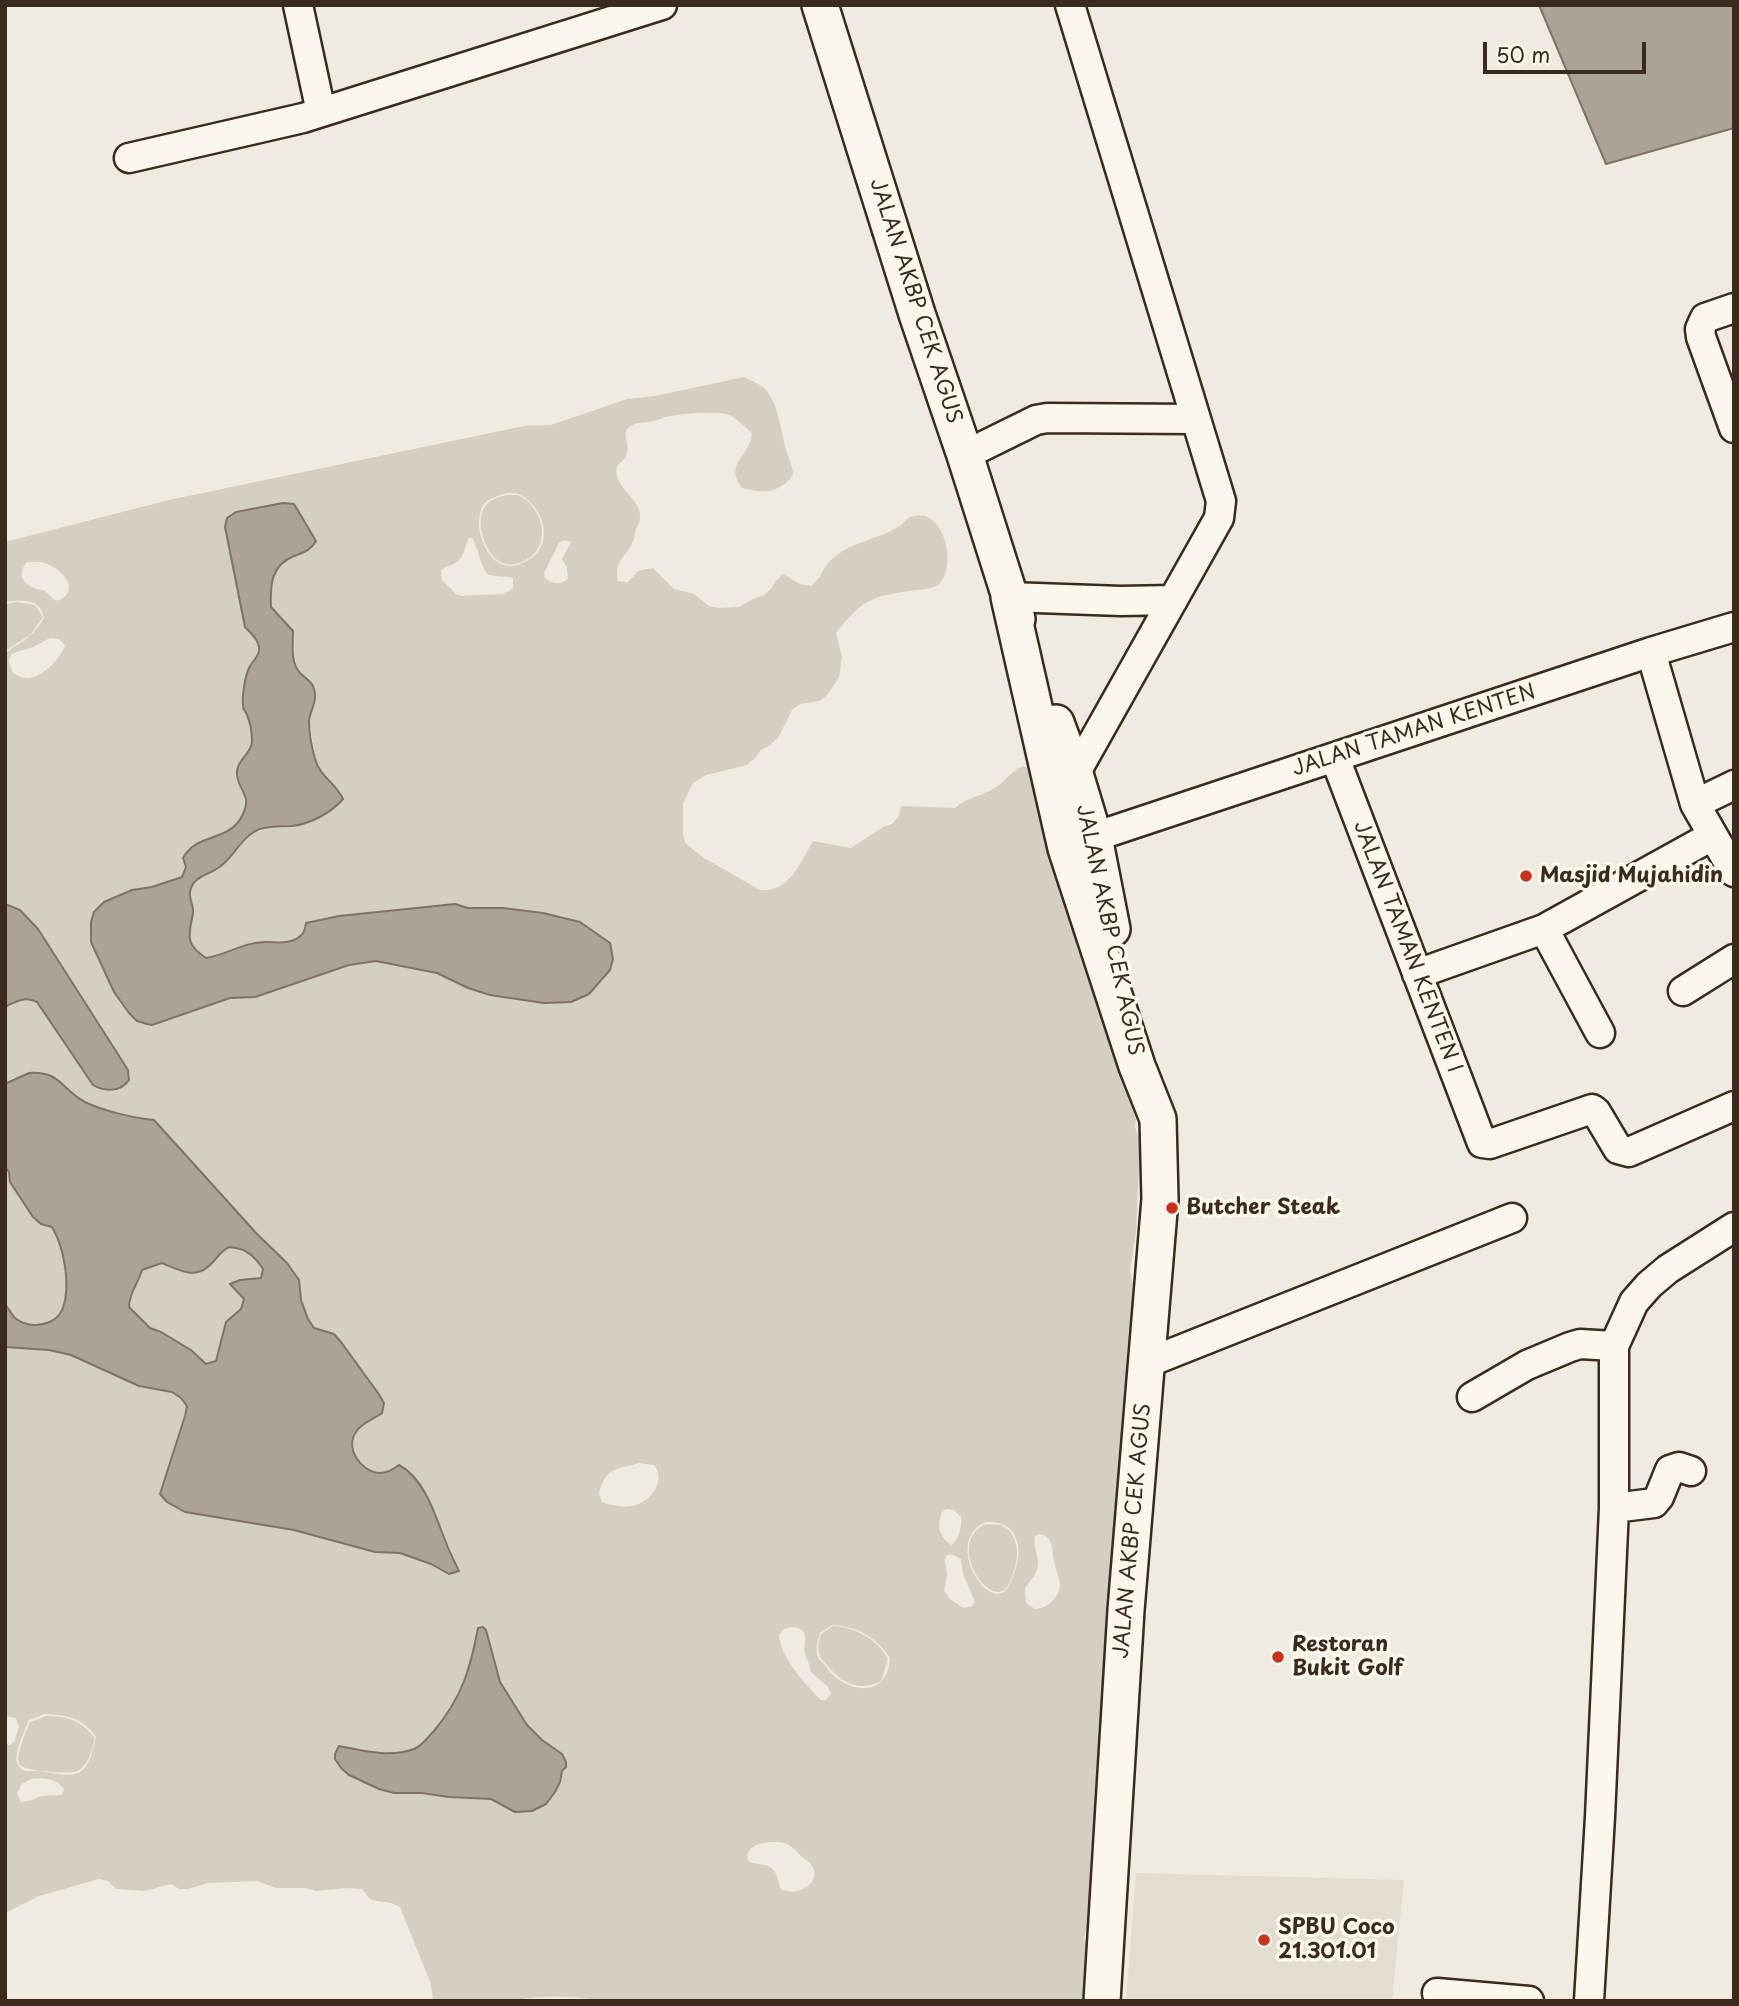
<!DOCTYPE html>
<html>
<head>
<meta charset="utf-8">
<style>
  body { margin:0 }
  #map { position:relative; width:1739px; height:2006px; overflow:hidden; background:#f0ebe0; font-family:"Playpen Sans",sans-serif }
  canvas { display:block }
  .frame { position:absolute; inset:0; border:7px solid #3b2a1e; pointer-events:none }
  .scale { position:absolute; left:1483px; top:42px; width:163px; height:32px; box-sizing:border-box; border:4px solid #3b2a1e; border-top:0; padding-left:9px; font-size:21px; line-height:24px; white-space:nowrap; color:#3b2a1e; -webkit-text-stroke:5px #fbf7ec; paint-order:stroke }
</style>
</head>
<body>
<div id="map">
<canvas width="1739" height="2006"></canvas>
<div class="frame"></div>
<div class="scale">50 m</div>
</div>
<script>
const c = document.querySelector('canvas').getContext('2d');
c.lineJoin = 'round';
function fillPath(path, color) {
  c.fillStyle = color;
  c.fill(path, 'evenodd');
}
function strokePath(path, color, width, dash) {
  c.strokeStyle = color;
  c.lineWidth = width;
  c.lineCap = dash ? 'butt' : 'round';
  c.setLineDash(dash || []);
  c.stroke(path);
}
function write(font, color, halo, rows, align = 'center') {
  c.font = font + ' "Playpen Sans",sans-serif';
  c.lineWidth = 7;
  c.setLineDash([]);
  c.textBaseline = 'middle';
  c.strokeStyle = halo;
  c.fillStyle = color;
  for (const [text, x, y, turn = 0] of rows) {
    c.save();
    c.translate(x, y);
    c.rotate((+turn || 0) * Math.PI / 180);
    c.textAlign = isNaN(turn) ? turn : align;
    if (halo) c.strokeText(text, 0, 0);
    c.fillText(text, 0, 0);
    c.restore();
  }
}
const built = new Path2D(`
  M 1136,1873 L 1404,1880 L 1392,2001 L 1126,2001 Z`);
const green = new Path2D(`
  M 744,377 C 752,381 761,384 767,391 C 777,404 781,427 784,442 C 785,449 793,468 793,473 C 792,478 790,479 787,482 C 771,495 760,492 742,488 C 724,464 749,457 752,434 C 747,428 733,415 726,414 C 713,411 678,414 665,417 C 660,419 655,421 649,422 C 643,423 633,422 628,428 C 619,438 639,450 617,466 C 612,486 637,495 640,514 C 641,521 638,524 636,530 C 635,531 634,541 633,541 C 627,558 613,559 618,581 L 628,582 L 638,571 L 653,568 L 674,589 L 694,594 L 709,606 L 718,608 L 739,607 L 755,598 L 764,595 L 771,589 L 776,581 L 783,574 L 800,584 L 811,586 C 821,578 822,570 830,561 C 850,541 879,540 901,525 C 906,521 907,517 914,516 C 945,508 958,569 938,585 C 932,589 924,589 917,590 C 874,596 864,597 836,633 L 842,657 L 839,677 L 828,694 L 820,701 L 800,704 L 792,710 L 778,738 L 770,745 L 761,750 L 755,758 L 747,765 L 706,775 L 693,783 L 683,803 L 683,833 L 685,843 L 704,858 L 760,890 C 789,893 800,863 813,841 L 851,848 L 883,827 L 892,824 L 899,816 L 901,806 L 955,808 C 967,797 983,796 996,787 C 1007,780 1008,773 1023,766 L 1032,770 L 1126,1062 L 1136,1120 L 1135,1127 L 1140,1142 L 1136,1232 L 1130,1271 L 1133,1285 L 1127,1351 L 1120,1520 L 1110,1572 L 1107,1650 L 1101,1689 L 1102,1740 L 1096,1792 L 1094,1832 L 1091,1852 L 1089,1920 L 1084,1938 L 1088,1947 L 1088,1968 L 1082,2001 L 599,2001 C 585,1996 528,1995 516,2001 L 433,2001 L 431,1984 L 400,1907 L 391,1903 L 371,1900 L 362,1889 L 346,1888 L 316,1891 L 305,1888 L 276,1888 L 257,1881 L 208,1883 L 188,1889 L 179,1889 L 171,1884 L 144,1891 L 116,1889 L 108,1881 L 99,1879 L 39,1896 L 5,1913 L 5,1744 L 10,1745 L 14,1742 L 19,1727 L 16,1718 L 5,1716 L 5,1347 L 49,1350 L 71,1355 L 139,1386 L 172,1392 L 181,1398 L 187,1406 L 168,1467 L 185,1512 L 294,1530 L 375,1552 L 400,1553 L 431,1564 L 449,1574 L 459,1571 C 443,1537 433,1498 407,1470 C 399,1470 389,1473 380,1473 C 360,1473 343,1445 357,1429 C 361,1425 367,1423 371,1420 C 377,1417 380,1409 384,1403 L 366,1375 L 341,1342 L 334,1334 L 313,1328 L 308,1319 L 301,1300 L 299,1280 L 287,1263 L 257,1234 L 154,1120 L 135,1118 L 87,1103 L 71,1092 L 57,1078 L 29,1073 L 5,1084 L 5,1007 C 16,1001 26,996 37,1002 L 93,1085 L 129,1080 L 130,1075 L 38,929 L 13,906 L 5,904 L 5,653 C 21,643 36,634 44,617 C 40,598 22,600 5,602 L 5,542 L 169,500 L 524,426 L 551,425 L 627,399 L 655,396 ZM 506,493 C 511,493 517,493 521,495 C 537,504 547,524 543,541 C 539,559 511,574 496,561 C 481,549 472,517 486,502 C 491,498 499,496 506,493 ZM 283,503 L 294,504 L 316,541 C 307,547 282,560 277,567 C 270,576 271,596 271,607 L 293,631 L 294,664 L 300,673 L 309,679 L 315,699 L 309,718 L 315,757 L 318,769 L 324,777 L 338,789 L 292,826 L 272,827 L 251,834 L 223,865 L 196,879 L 190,892 L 194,911 L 190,920 L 189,935 L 190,945 L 206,958 L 216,957 L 245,945 L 265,942 L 287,942 L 297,939 L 304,932 L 339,916 L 455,904 L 468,908 L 503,908 L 543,913 L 612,966 L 604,979 L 589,994 L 571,1002 L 490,995 L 468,988 L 437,973 L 376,961 L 349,965 L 255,997 L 230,998 L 152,1025 L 147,1024 L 137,1021 L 129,1013 L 114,992 L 90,937 L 91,922 L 94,913 L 123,894 L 132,890 L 152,887 L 182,877 L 186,867 L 187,849 C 223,831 263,827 237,777 L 244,758 L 250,751 L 252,740 L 247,714 L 243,705 L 247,676 L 253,660 L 259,653 L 259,648 L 256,638 L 245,627 L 240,597 L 235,512 ZM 469,538 L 472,538 C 478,547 482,572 489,575 C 497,577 506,576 513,578 L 513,588 L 504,594 L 462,596 L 457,595 L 442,580 L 441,570 C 447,565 453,566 458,561 C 465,556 465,545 469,538 ZM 563,540 L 571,542 L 562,559 L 567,568 L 568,579 C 561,585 551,584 545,578 L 544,573 L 559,543 ZM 27,562 C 33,562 39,561 44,563 C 58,567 80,585 63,598 C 53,605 51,595 45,591 C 41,589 37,590 34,588 C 21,583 18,572 27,562 ZM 50,638 L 59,639 L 65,645 C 61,659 40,680 25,678 C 21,678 17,675 13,673 L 9,662 L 11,654 L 33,647 ZM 639,1463 L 654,1465 C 666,1480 652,1500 636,1505 C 626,1508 612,1506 602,1502 L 599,1493 C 606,1466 617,1470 639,1463 ZM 947,1509 L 954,1510 L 961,1517 C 962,1526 959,1539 952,1545 C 938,1537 937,1525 942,1511 ZM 986,1522 C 999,1522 1012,1525 1016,1539 C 1021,1551 1018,1564 1013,1576 C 1011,1580 1010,1587 1006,1590 C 986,1611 943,1539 986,1522 ZM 1039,1534 L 1046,1536 C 1054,1544 1052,1552 1054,1562 C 1057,1576 1066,1586 1054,1599 C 1048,1606 1044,1608 1035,1609 L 1026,1603 L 1025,1588 C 1031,1580 1039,1572 1038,1561 C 1037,1552 1033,1545 1035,1536 ZM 952,1554 L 961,1559 L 963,1574 L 975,1602 L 972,1606 L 963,1608 L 950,1599 L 944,1590 L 947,1575 L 945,1560 L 947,1555 ZM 832,1625 C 856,1626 877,1637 890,1658 C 888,1699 846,1694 827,1668 C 824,1663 819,1660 817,1655 C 816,1647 818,1639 820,1633 ZM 791,1627 L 798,1628 L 804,1632 C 807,1640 803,1647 805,1654 C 807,1661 810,1663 810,1671 L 828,1687 L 831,1694 L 826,1700 L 821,1700 C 805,1684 781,1658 779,1635 L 784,1629 ZM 45,1714 C 67,1715 83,1718 96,1737 C 93,1749 91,1765 80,1772 C 67,1779 49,1771 35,1771 C 32,1771 28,1772 24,1771 C 21,1769 18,1766 17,1763 C 14,1754 25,1729 29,1720 ZM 31,1779 C 43,1778 58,1778 64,1790 L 62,1795 L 41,1796 L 32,1800 L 21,1802 L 17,1793 L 22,1784 ZM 770,1842 C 776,1842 782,1842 787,1844 C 793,1847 796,1851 800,1855 C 802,1858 806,1859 809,1862 C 819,1873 815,1883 803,1889 C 795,1892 789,1893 781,1889 C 778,1884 778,1877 775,1872 C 769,1862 757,1866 748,1861 C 745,1847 758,1843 770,1842 Z
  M 506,495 C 508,495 515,495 517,495 C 535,500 547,528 540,544 C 534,560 510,572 496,559 C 483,547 474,518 487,504 C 491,499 499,497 506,495 Z
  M 17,602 L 35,605 L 43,617 L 30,635 L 5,651 L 5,604 Z
  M 5,1167 L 9,1172 L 10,1182 L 33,1217 L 41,1224 L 52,1227 C 64,1247 71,1285 63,1308 C 56,1326 30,1330 15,1318 C 12,1315 8,1308 5,1304 Z
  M 229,1247 C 246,1248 254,1255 263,1268 L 261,1278 L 240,1280 L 231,1285 L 244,1299 L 241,1309 L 226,1322 L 216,1361 L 206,1364 L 191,1349 L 161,1332 L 150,1328 L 128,1307 C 129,1292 138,1284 142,1270 L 162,1263 L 180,1272 L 208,1267 L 220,1252 Z
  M 986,1524 L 1001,1525 L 1009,1530 C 1017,1540 1019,1554 1015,1567 C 1013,1572 1011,1582 1007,1587 C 990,1611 944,1542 986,1524 Z
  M 833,1626 C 855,1627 877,1639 888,1659 L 881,1681 C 860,1693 840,1682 827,1665 C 826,1664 820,1658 820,1656 C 817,1649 819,1641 821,1634 Z
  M 46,1716 C 67,1716 81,1720 95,1738 C 92,1749 90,1765 77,1771 C 69,1775 22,1771 19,1764 C 15,1757 27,1729 30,1722 Z`);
const water = new Path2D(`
  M 1539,5 L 1734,5 L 1734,128 L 1606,164 Z
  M 283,503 L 294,504 L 316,541 C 310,551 304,552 294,556 C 271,565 270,585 271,607 L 293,631 C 293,645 290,662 300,673 C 306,679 312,681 314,689 C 318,701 310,710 309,721 C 309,733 312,748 315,759 C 320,777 336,783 343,799 C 331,813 310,824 292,826 C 281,826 270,826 260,829 C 243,835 235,855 221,866 C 210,875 193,875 190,892 C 189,899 194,906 193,913 C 189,936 184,943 206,958 C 227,955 243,942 266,942 C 276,942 285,944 294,940 C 303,936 305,931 306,923 L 339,916 L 455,904 L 468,908 L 503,908 L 543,913 L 580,922 L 610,943 L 613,959 L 610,970 L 589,994 L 571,1002 L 544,1003 L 490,995 L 468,988 L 437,973 L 376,961 L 349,965 L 255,997 L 230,998 L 152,1025 L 147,1024 L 137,1021 L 129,1013 L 114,992 L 91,942 L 91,922 L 94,912 L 104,902 L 132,890 L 152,887 L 182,877 L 186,867 L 183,858 C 196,833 229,842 242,816 C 253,796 239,792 237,775 C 235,761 251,755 252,742 C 252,734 250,722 247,715 C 245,709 243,712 243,705 C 242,695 245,677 249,668 C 251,663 256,659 258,654 C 263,644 252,634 245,627 L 225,527 L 227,518 L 236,512 Z
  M 5,904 L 20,910 L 38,929 L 128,1070 L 129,1080 C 121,1092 105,1092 93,1085 L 37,1002 C 26,996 16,1001 5,1007 Z
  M 29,1073 C 62,1071 61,1090 85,1102 C 103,1111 134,1118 154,1120 L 257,1234 L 287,1263 L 299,1280 L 301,1300 L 308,1319 L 314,1328 L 334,1334 L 341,1342 L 378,1393 L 384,1403 L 382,1413 C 374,1419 361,1423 356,1432 C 345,1448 360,1471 379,1473 C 387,1473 392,1470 399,1465 C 425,1479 435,1515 445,1540 C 449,1551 454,1561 459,1571 L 449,1574 L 431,1564 L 400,1553 L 375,1552 L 294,1530 L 185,1512 L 167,1502 L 160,1494 L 185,1416 L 187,1406 L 181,1398 L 172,1392 L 139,1386 L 71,1355 L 49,1350 L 5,1347 L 5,1304 C 8,1308 12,1315 15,1318 C 30,1330 56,1326 63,1308 C 71,1285 64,1247 52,1227 L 41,1224 L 33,1217 L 10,1182 L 9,1172 L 5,1167 L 5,1084 ZM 229,1247 C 245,1248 254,1255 263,1269 L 261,1278 L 240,1280 L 230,1284 L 244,1299 L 241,1309 L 226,1322 L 216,1361 L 206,1364 L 191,1350 L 161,1332 L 150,1328 L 129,1307 C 129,1293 138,1284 142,1270 L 162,1263 C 177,1269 194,1280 209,1266 C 217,1259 219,1252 229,1247 Z
  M 483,1627 L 486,1630 L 500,1682 L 527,1725 L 542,1740 L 562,1754 L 566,1762 L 566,1767 L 562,1771 L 560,1782 L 555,1792 L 546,1804 L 532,1811 L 515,1812 L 491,1799 L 449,1797 L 422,1793 L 394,1793 L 379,1789 L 349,1775 L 341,1768 L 335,1759 L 335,1754 L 339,1746 C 364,1751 390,1758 414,1749 C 422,1746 428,1737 434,1731 C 462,1697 470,1670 478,1628 Z`);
const minor = new Path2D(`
  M 298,5 L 321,112
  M 1070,5 L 1221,501 L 1219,518 L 1075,774
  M 129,158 L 303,118 L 662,5
  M 1734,308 L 1705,318 L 1700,329 L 1701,337 L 1734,428
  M 965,455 L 1036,420 L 1047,418 L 1196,419
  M 1009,597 L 1121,601 L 1173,600
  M 1651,652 L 1695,804 L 1734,872
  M 1335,758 L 1482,1143 L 1490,1144 L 1592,1109 L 1596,1112 L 1618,1149 L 1629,1152 L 1734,1106
  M 1695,804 L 1734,785
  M 1094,837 L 1651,652 L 1734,627
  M 1544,929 L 1600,1033
  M 1417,974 L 1544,929 L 1712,836
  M 1683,991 L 1734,959
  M 1147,1363 L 1512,1218
  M 1472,1397 L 1527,1365 L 1570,1347 L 1580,1344 L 1614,1346
  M 1614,1508 L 1654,1503 L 1659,1497 L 1670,1470 L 1679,1467 L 1691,1471
  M 1437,1993 L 1529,2001
  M 1589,2001 L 1600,1817 L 1614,1508 L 1614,1346 L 1634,1302 L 1649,1285 L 1668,1269 L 1734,1227`);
const major = new Path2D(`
  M 820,5 L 917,314 L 965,455 L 1017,619
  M 1009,597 L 1066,848 L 1137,1066 L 1158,1119 L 1160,1199 L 1126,1610 L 1102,2001
  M 1056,723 L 1075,774 L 1094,837 L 1112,929`);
const markers = [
  [1526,876,7,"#c8321e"],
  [1172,1208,7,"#c8321e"],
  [1278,1657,7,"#c8321e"],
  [1264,1940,7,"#c8321e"]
];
const streetNames = [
  ["JALAN AKBP CEK AGUS",915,301,72],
  ["JALAN TAMAN KENTEN",1414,731,-18],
  ["JALAN AKBP CEK AGUS",1109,930,78],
  ["JALAN TAMAN KENTEN I",1407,947,69],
  ["JALAN AKBP CEK AGUS",1133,1531,-85]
];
const poiNames = [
  ["Masjid Mujahidin",1540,876],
  ["Butcher Steak",1186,1208],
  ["Restoran",1292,1645],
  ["Bukit Golf",1292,1669],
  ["SPBU Coco",1278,1928],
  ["21.301.01",1278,1952]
];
fillPath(built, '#e2dcd1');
fillPath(green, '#d5cec3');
fillPath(water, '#aca397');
strokePath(water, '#7f7367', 2);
strokePath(minor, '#3b2a1e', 33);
strokePath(major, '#3b2a1e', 40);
strokePath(minor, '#fbf7ec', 28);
strokePath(major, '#fbf7ec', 35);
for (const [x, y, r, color] of markers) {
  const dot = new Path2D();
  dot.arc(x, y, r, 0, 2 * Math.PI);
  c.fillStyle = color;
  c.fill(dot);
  strokePath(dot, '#fbf7ec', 2.5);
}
write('21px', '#3b2a1e', '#fbf7ec', streetNames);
write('bold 21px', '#3b2a1e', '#fbf7ec', poiNames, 'left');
</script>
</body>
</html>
